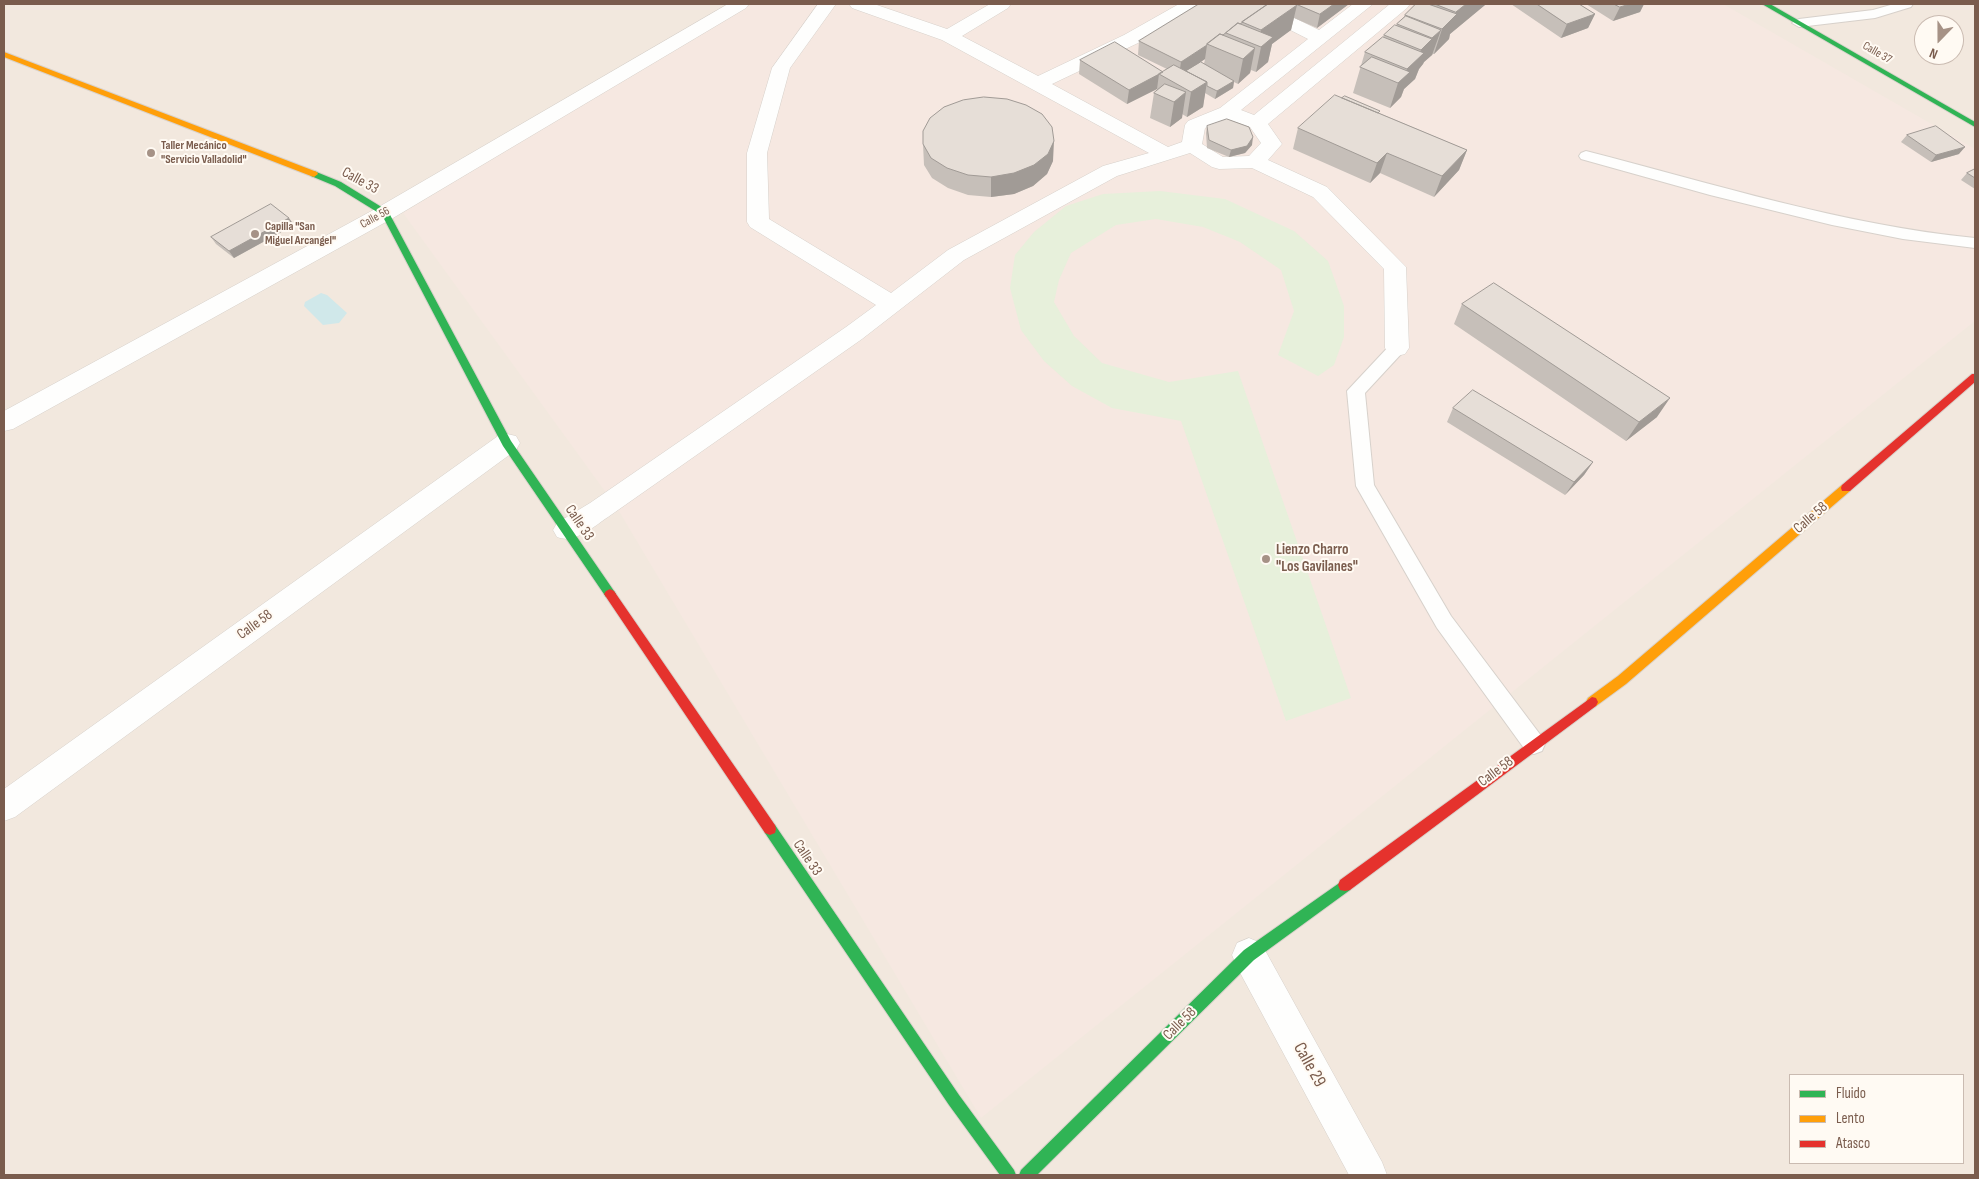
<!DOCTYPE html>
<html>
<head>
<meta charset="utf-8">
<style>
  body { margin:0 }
  #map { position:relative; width:1979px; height:1179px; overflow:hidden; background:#f9f5f0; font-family:"Sofia Sans Condensed",sans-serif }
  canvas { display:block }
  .frame { position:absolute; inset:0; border:5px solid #7a5c4d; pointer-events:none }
  .legend { position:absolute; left:1789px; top:1074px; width:175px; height:90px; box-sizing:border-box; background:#fffaf3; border:1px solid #cabbb1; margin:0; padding:6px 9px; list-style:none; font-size:15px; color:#7a5c4d }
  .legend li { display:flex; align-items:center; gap:10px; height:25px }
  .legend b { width:25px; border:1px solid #cabbb1 }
  .north { position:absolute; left:1914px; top:15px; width:50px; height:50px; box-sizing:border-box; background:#fffaf3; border:1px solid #cabbb1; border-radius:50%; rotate:202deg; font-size:14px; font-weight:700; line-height:20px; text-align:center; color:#7a5c4d }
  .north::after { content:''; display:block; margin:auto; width:18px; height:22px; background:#a69286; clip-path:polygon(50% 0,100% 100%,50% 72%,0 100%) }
</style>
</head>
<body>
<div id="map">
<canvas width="1979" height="1179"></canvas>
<div class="frame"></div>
<ul class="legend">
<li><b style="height:6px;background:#30b455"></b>Fluido</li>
<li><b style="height:6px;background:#ff9f0a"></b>Lento</li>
<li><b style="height:6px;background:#e5322d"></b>Atasco</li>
</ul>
<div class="north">N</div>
</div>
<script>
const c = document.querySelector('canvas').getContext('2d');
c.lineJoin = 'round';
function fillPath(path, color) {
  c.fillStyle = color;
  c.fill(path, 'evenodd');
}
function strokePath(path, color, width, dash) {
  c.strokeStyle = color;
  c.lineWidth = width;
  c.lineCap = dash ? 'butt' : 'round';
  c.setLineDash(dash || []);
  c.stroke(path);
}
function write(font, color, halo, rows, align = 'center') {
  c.font = font + ' "Sofia Sans Condensed",sans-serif';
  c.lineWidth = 4;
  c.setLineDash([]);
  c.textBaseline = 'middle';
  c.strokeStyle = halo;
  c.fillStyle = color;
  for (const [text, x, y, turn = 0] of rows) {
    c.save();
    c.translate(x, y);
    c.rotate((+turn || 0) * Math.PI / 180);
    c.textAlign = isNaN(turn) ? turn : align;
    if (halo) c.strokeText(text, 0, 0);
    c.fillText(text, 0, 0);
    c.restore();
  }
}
const residential = new Path2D(`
  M 4,4 L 1975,4 L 1975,1175 L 4,1175 ZM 1924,25 L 1954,25 L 1954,55 L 1924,55 ZM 1790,1075 L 1963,1075 L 1963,1163 L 1790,1163 Z`);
const commercial = new Path2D(`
  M 748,4 L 1723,4 L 1975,149 L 1975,321 L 981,1118 L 617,508 L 403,213 Z`);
const green = new Path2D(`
  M 1160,191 L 1225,199 L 1294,231 L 1328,261 L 1344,306 L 1344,337 L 1334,365 L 1318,376 L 1278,355 L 1294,311 L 1281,270 L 1240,242 L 1203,227 L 1156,219 L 1116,225 L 1071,253 L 1059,280 L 1054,302 L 1074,336 L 1102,363 L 1169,382 L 1238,371 L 1351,698 L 1286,721 L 1181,421 L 1112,408 L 1072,386 L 1044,361 L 1021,330 L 1010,288 L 1015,255 L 1034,232 L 1066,206 L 1103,194 Z`);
const water = new Path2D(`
  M 321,293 L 327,295 L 347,313 L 339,323 L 323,325 L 304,306 L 305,302 Z`);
const lane = new Path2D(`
  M 1894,4 L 1913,4 L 1911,7 L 1875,18 L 1799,27 L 1792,23 L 1799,19 L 1873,10 Z
  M 1586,151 C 1715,184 1842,225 1975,238 L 1975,248 L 1903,239 L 1832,225 L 1710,195 L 1581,159 L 1579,156 L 1581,153 Z
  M 1397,342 L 1403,344 L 1406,348 L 1403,352 L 1365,393 L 1374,485 L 1451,616 L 1542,737 L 1545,744 L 1542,751 L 1534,754 L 1526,751 L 1437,628 L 1356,486 L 1347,391 L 1391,344 Z`);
const street = new Path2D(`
  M 728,4 L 749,4 L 746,8 L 393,218 L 13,429 L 4,431 L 4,411 L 377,208 Z
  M 818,4 L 836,4 L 790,68 L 767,153 L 769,219 L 891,293 L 948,250 L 1103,166 L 1149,153 L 942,40 L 852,8 L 849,4 L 874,4 L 947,29 L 990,4 L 1011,4 L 1008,8 L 962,36 L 1038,76 L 1124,35 L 1179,4 L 1201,4 L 1198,8 L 1138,43 L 1052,84 L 1168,147 L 1182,142 L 1185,125 L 1188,121 L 1220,108 L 1308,39 L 1247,8 L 1244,4 L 1266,4 L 1319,30 L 1353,4 L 1373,4 L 1241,110 L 1254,115 L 1390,4 L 1410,4 L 1407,8 L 1268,124 L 1282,144 L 1268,160 L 1327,187 L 1406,267 L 1409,348 L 1405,354 L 1397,356 L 1389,354 L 1385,348 L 1384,269 L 1313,197 L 1252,168 L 1219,169 L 1212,167 L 1190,153 L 1117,176 L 964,260 L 862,339 L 608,517 C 593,527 575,544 557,537 L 553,530 L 557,523 L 590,503 L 846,327 L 876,305 L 750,227 L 747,222 L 747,153 L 772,68 ZM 1227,119 L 1250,127 L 1261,143 L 1249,156 L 1223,157 L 1202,144 L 1205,128 Z
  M 507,434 L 516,436 L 520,443 L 516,450 L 15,817 L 4,821 L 4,789 L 498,436 Z
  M 1249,938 L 1261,943 L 1382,1162 L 1387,1175 L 1349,1175 L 1237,967 L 1232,955 L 1237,943 Z`);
const fast = new Path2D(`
  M 1762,4 L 1770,4 L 1975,122 L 1975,127 Z
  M 314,171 L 341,182 L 388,211 L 511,441 L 614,591 L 616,594 L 614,597 L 606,597 L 503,446 L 382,215 L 335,186 L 311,176 L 310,174 Z
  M 770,823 L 775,825 L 959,1095 L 1014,1170 L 1016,1175 L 1000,1175 L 949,1105 L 765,833 L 764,829 L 765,825 Z
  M 1345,879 L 1350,880 L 1352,885 L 1350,890 L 1254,960 L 1037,1175 L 1019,1175 L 1021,1170 L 1244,950 Z`);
const slow = new Path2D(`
  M 4,52 L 317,172 L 318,174 L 314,177 L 311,176 L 4,57 Z
  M 1846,484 L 1851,488 L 1850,491 L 1626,684 L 1596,706 L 1592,707 L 1588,706 L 1586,702 L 1588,698 L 1618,676 L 1842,485 Z`);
const jam = new Path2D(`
  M 1972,374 L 1975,374 L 1975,382 L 1850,491 L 1842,491 L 1841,488 L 1842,485 Z
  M 610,589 L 614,591 L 775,825 L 776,829 L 775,833 L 770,835 L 765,833 L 606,597 L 604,594 L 606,591 Z
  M 1592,697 L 1596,698 L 1598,702 L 1596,706 L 1350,890 L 1345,891 L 1340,890 L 1338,885 L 1340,880 Z`);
const wall = new Path2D(`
  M 1199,4 L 1349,4 L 1317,28 L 1294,18 L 1291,30 L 1272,44 L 1268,62 L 1256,72 L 1251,70 L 1250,73 L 1238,84 L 1234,82 L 1233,88 L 1215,99 L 1205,93 L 1203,107 L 1187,117 L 1182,114 L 1182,118 L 1170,127 L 1150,118 L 1154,93 L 1157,90 L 1157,89 L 1127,104 L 1079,74 L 1080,60 L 1163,72 L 1167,69 L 1138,55 L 1139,41 ZM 1205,59 L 1204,64 L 1197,65 Z
  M 1416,4 L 1486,4 L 1485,5 L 1450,34 L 1449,39 L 1434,54 L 1433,54 L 1432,55 L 1424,62 L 1423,64 L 1419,69 L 1415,79 L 1404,89 L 1401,97 L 1390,108 L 1353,93 L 1365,52 L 1383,37 L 1384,35 L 1396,26 L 1397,24 L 1404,17 L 1405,15 Z
  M 1511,4 L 1579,4 L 1595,14 L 1588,28 L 1561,38 Z
  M 1586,4 L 1644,4 L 1640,12 L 1613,21 Z
  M 1379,113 L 1467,150 L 1459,170 L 1434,197 L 1380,173 L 1370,183 L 1293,149 L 1298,128 Z
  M 1207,126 L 1252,145 L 1245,153 L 1229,157 L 1207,148 L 1206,133 Z
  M 1907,135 L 1959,154 L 1931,162 L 1901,142 Z
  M 923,144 L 1053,161 L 1047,174 L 1033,186 L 1014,194 L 991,197 L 968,195 L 948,188 L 932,178 L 924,165 Z
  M 1975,169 L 1975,189 L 1961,180 L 1967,173 Z
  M 294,225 L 234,258 L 216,244 L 211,237 Z
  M 1462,304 L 1657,417 L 1626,441 L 1454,324 Z
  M 1453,408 L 1593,462 L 1584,475 L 1565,495 L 1447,422 Z`);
const shadedWall = new Path2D(`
  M 1334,4 L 1349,4 L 1317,28 L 1320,14 Z
  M 1466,4 L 1486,4 L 1485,5 L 1450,34 L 1449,39 L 1434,54 L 1442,29 L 1454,17 L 1456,12 Z
  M 1630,4 L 1644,4 L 1640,12 L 1613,21 L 1620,7 Z
  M 1297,5 L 1291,30 L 1272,44 L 1268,62 L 1256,72 L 1261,47 L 1258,46 L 1261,30 Z
  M 1595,14 L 1588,28 L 1561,38 L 1567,24 Z
  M 1441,30 L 1432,55 L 1424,62 L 1423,64 L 1419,69 L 1415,79 L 1404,89 L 1401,97 L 1390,108 L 1398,83 L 1404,77 L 1407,69 L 1417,59 L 1421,50 L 1431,40 L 1432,38 Z
  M 1207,45 L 1205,59 L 1179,76 L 1181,62 Z
  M 1255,48 L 1250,73 L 1238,84 L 1243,59 Z
  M 1159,74 L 1157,89 L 1127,104 L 1129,90 Z
  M 1234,81 L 1233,88 L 1215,99 L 1217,91 Z
  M 1207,82 L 1203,107 L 1187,117 L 1191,92 Z
  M 1186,92 L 1182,118 L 1170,127 L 1174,102 Z
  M 1253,137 L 1252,145 L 1245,153 L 1229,157 L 1231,150 Z
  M 1054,141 L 1053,161 L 1047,174 L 1033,186 L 1014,194 L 991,197 L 991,177 Z
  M 1965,147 L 1959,154 L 1931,162 L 1936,155 Z
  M 1467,150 L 1459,170 L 1434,197 L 1442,176 Z
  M 1387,153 L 1380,173 L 1370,183 L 1377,163 Z
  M 289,218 L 294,225 L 234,258 L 229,251 Z
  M 1670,398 L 1657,417 L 1626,441 L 1639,422 Z
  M 1593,462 L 1584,475 L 1565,495 L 1574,482 Z`);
const building = new Path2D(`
  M 1199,4 L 1268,4 L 1242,22 L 1243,22 L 1240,24 L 1238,23 L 1223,35 L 1220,34 L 1207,44 L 1207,45 L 1181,62 L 1139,41 Z
  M 1268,4 L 1295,4 L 1297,5 L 1261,30 L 1242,22 Z
  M 1296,4 L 1334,4 L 1320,14 Z
  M 1416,4 L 1428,4 L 1457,14 L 1442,29 L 1405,15 Z
  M 1435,4 L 1466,4 L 1456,12 Z
  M 1537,4 L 1579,4 L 1595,14 L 1567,24 Z
  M 1614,4 L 1630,4 L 1620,7 Z
  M 1406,16 L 1441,30 L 1432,38 L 1397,24 Z
  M 1238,23 L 1273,37 L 1261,47 L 1226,33 Z
  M 1395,25 L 1432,39 L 1421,50 L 1384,35 Z
  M 1220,34 L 1255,48 L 1243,59 L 1207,44 Z
  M 1383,37 L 1424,53 L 1407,69 L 1365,52 Z
  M 1115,42 L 1163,72 L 1129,90 L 1080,60 Z
  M 1372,57 L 1410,72 L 1398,83 L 1360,67 Z
  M 1201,62 L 1234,81 L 1217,91 L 1207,86 L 1207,82 L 1186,71 Z
  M 1174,65 L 1207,82 L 1191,92 L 1159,74 Z
  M 1165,84 L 1186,92 L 1174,102 L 1154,93 Z
  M 1335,95 L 1467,150 L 1442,176 L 1387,153 L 1377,163 L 1298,128 Z
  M 1345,96 L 1380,111 L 1378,113 L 1342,98 Z
  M 984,97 L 1007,99 L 1026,105 L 1042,114 L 1052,127 L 1054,141 L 1048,154 L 1034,165 L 1014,173 L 991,177 L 968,175 L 947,168 L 931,158 L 923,144 L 923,131 L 930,118 L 944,107 L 963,100 Z
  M 1227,119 L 1249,127 L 1253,137 L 1247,146 L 1231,150 L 1209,140 L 1207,126 Z
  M 1936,126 L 1965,147 L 1936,155 L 1907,135 Z
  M 1975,169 L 1975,178 L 1967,173 Z
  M 271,204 L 289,218 L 229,251 L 211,237 Z
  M 1494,283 L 1670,398 L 1639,422 L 1462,304 Z
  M 1473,390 L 1593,462 L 1574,482 L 1453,408 Z`);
const markers = [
  [151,153,5,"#a69286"],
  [255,234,5,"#a69286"],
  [1266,559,5,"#a69286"]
];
const farStreetnames = [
  ["Calle 37",1877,53,30],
  ["Calle 56",375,218,-29]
];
const farPoinames = [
  ["Taller Mecánico",161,146],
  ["\"Servicio Valladolid\"",161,160],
  ["Capilla \"San",265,227],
  ["Miguel Arcangel\"",265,241]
];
const streetNames = [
  ["Calle 33",360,181,29],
  ["Calle 58",1811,518,-41],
  ["Calle 33",579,523,56],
  ["Calle 58",255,625,-36],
  ["Calle 58",1496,772,-37],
  ["Calle 33",807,858,56],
  ["Calle 58",1180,1024,-45]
];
const poiNames = [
  ["Lienzo Charro",1276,550],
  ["\"Los Gavilanes\"",1276,567]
];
const nearStreetnames = [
  ["Calle 29",1309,1065,61]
];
fillPath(residential, '#f2e8de');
fillPath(commercial, '#f6e8e1');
fillPath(green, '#e7f0db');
fillPath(water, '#d0e8ea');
strokePath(lane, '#d7d1cb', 2);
strokePath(street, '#d7d1cb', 1);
strokePath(fast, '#d9d2cb', 2);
strokePath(slow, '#d9d2cb', 2);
strokePath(jam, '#d9d2cb', 2);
fillPath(lane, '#fefefd');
fillPath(street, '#fefefd');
fillPath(fast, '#30b455');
fillPath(slow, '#ff9f0a');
fillPath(jam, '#e5322d');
fillPath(wall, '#c6bfb9');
fillPath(shadedWall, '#a19b96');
fillPath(building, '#e6ded7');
strokePath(building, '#a19b96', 1);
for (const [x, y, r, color] of markers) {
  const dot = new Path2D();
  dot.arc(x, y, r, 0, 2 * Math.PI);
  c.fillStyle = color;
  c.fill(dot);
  strokePath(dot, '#fffaf3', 2);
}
write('12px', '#7a5c4d', '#fffaf3', farStreetnames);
write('bold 12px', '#7a5c4d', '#fffaf3', farPoinames, 'left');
write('15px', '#7a5c4d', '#fffaf3', streetNames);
write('bold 15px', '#7a5c4d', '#fffaf3', poiNames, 'left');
write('18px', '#7a5c4d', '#fffaf3', nearStreetnames);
</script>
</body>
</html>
